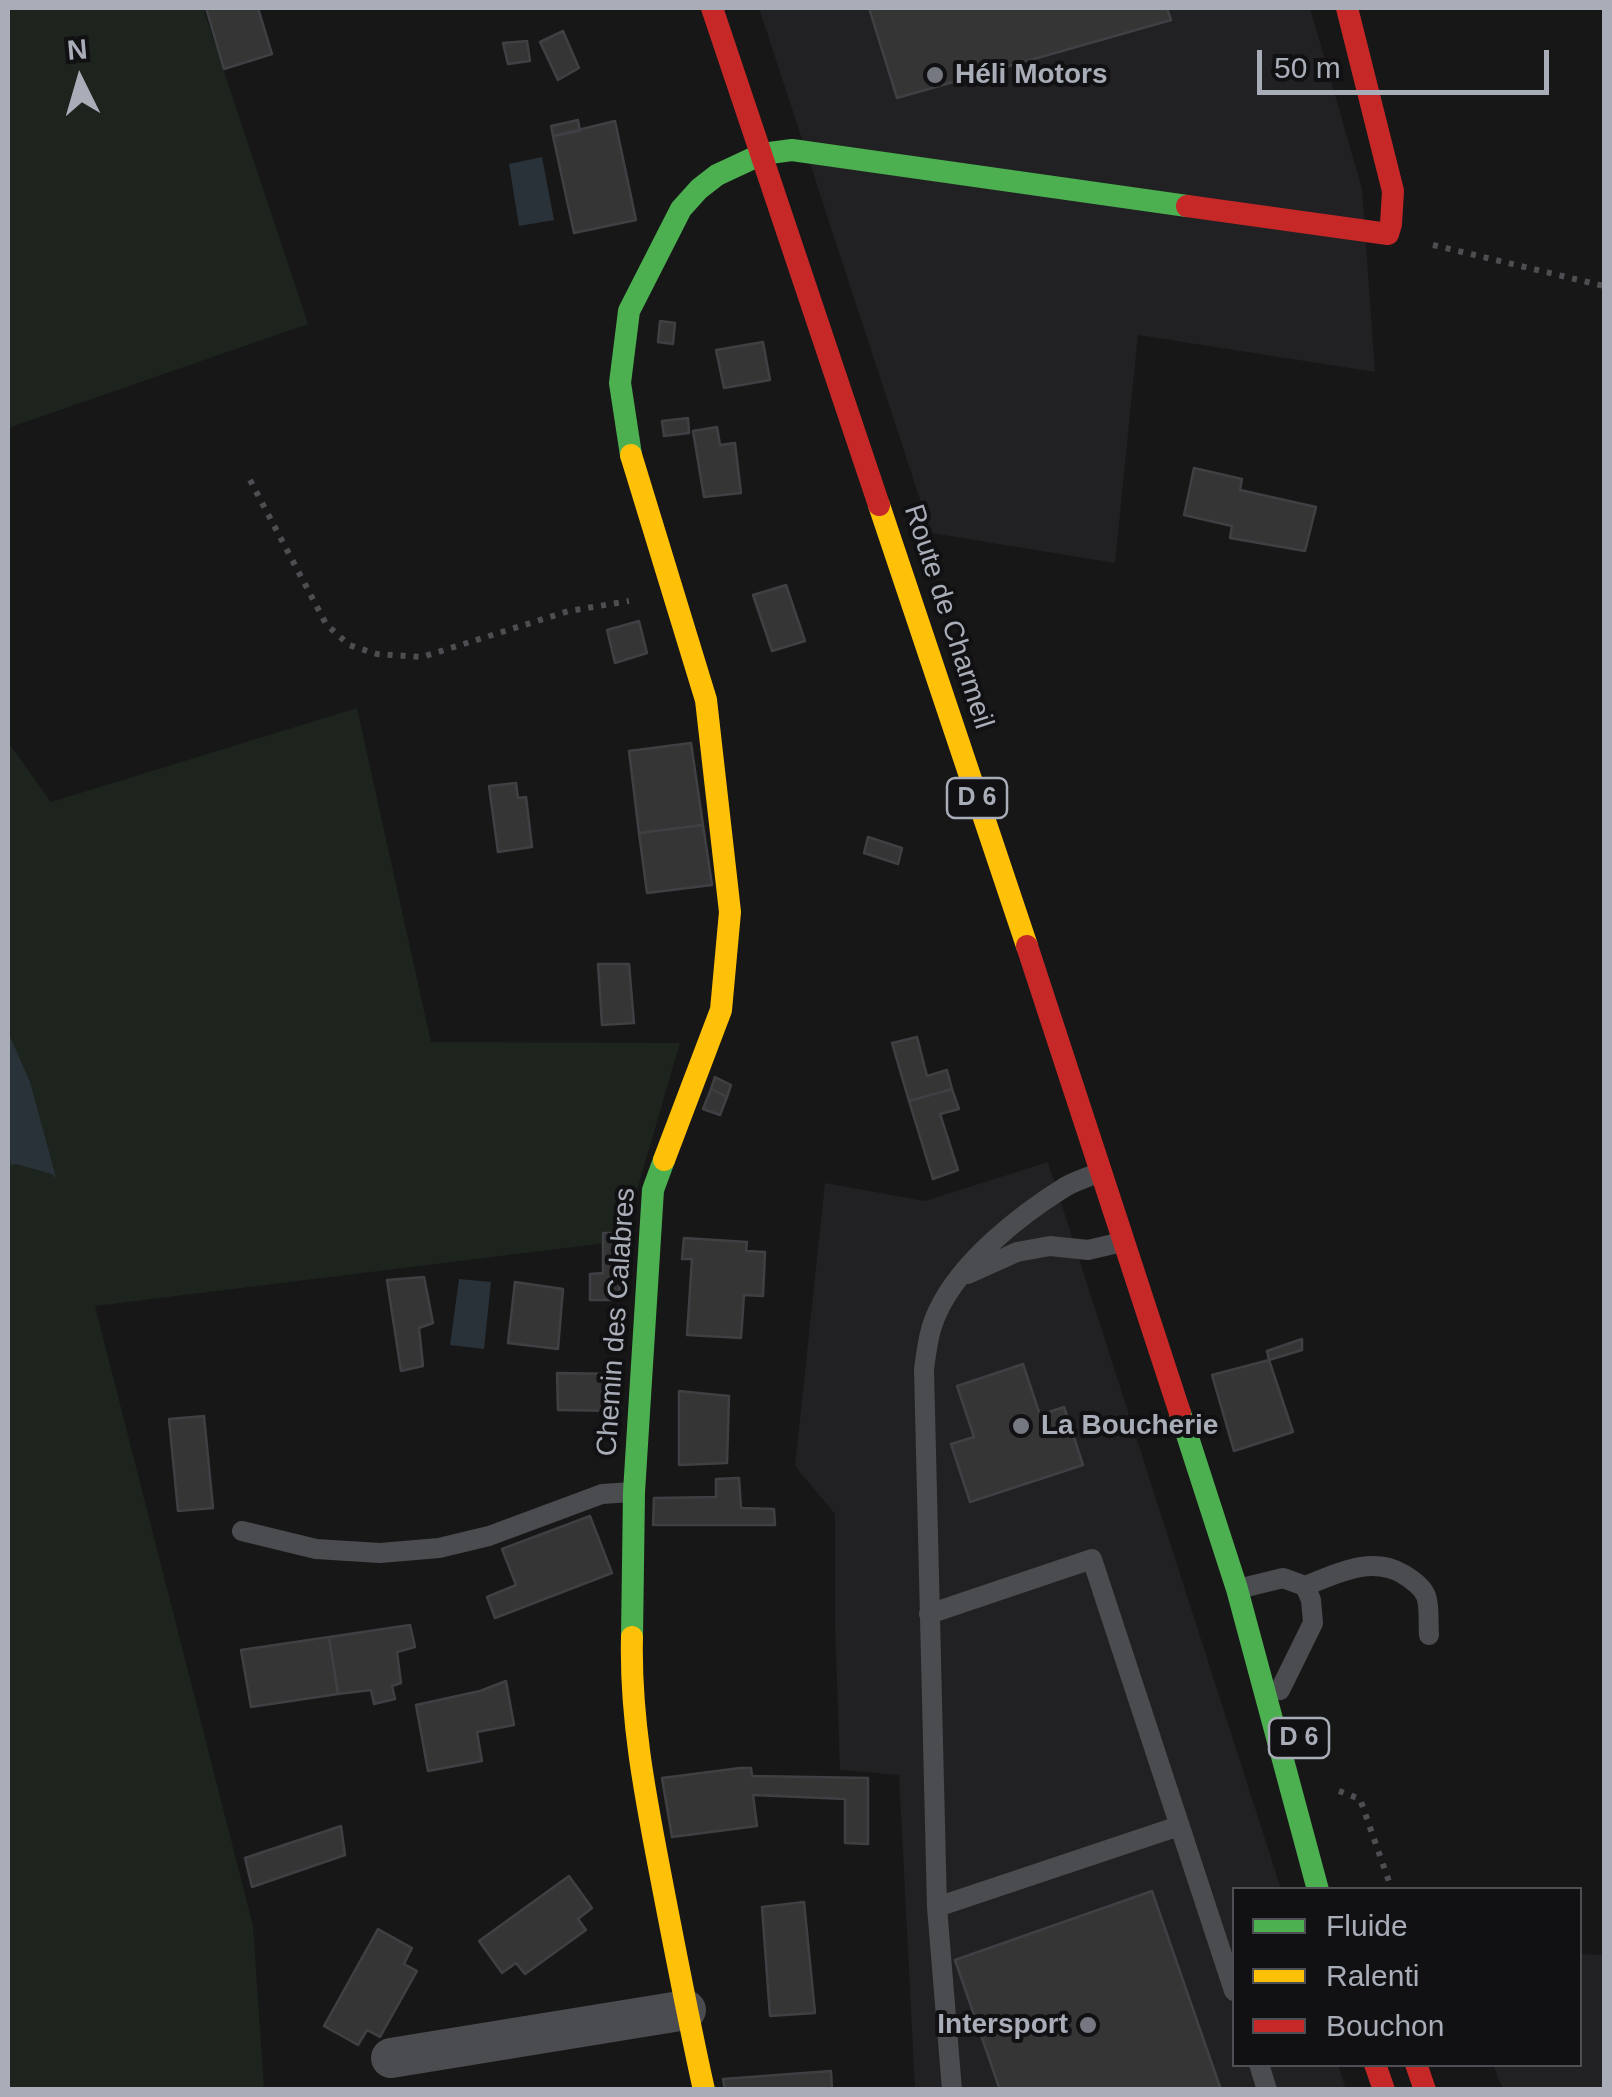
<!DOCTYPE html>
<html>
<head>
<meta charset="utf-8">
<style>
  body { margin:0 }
  #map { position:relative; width:1612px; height:2097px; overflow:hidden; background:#171717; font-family:Helvetica,sans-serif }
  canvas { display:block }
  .frame { position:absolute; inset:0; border:10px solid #a8adb8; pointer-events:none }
  .legend { position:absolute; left:1232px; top:1887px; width:350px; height:180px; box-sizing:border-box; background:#111113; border:2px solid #4d4f55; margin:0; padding:12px 18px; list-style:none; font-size:30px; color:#a8adb8 }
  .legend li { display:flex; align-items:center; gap:20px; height:50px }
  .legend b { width:50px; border:2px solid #4d4f55 }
  .north { position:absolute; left:30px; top:30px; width:100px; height:100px; -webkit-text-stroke:8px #111113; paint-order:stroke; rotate:355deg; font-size:28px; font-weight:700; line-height:40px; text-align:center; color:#a8adb8 }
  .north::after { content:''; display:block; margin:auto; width:35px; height:45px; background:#a8adb8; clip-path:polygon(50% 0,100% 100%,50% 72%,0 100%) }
  .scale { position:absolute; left:1257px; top:50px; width:292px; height:45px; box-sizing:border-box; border:5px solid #a8adb8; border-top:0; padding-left:12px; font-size:30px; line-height:35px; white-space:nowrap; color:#a8adb8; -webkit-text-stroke:8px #111113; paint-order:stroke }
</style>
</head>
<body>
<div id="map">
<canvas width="1612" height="2097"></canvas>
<div class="frame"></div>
<ul class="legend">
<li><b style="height:12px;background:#4caf50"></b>Fluide</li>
<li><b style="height:12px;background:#ffc107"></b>Ralenti</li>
<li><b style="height:12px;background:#c62828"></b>Bouchon</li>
</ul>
<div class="north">N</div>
<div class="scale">50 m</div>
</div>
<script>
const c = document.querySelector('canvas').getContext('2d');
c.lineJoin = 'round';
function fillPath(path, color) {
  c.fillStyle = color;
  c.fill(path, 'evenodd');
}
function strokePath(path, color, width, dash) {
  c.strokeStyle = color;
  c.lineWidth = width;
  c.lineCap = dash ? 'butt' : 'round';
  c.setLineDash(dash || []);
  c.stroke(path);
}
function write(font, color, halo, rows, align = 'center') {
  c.font = font + ' Helvetica,sans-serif';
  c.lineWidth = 8;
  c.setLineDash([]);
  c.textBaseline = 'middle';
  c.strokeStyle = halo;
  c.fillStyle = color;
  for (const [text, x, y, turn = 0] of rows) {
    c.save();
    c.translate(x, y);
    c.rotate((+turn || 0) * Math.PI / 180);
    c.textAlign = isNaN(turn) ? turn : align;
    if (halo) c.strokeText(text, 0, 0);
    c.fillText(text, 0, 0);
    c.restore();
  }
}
const built = new Path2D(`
  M 759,8 L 1310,8 L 1362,189 L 1375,372 L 1138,335 L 1115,563 L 931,533 Z
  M 1048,1162 L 1281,1889 L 1234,1890 L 1234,2064 L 1338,2065 L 1346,2089 L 915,2089 L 899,1775 L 840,1770 L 835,1626 L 835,1514 L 795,1466 L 825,1183 L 925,1201 Z
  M 1580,1954 L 1604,1955 L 1604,2089 L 1503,2089 L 1493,2065 L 1580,2064 Z`);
const green = new Path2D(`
  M 8,8 L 203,8 L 308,324 L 8,428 Z
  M 357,708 L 431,1042 L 680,1043 L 622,1241 L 95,1306 L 253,1926 L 264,2089 L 8,2089 L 8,742 L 51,802 Z`);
const water = new Path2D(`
  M 542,157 L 554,220 L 519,226 L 509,164 Z
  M 8,1032 L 30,1082 L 56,1178 L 52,1174 L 16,1164 L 11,1165 L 8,1150 Z
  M 459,1279 L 491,1282 L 484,1349 L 450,1345 Z`);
const building = new Path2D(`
  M 206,8 L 258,8 L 272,54 L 224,69 Z
  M 869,8 L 1167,8 L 1171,20 L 897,98 Z
  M 563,31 L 579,68 L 558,80 L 540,42 Z
  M 527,41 L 530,61 L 508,64 L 503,43 Z
  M 578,120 L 580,131 L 553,136 L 551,126 Z
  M 615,121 L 636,220 L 574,233 L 553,136 Z
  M 660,321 L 675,323 L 673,344 L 658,342 Z
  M 763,342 L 770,380 L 724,388 L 716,350 Z
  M 688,418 L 689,433 L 664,436 L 662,421 Z
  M 717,427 L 720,445 L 735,443 L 741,493 L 704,497 L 693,431 Z
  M 1194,468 L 1242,479 L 1240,490 L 1316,507 L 1305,551 L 1230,538 L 1232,526 L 1184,515 Z
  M 786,585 L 805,641 L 772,651 L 753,595 Z
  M 639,621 L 647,653 L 615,663 L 607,630 Z
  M 691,743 L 703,825 L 639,833 L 629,751 Z
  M 516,783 L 518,798 L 526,797 L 532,847 L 498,852 L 489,786 Z
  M 703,825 L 712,885 L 647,893 L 639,833 Z
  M 868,837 L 902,848 L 898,864 L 864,853 Z
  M 598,964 L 629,964 L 634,1023 L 602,1025 Z
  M 917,1037 L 927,1076 L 947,1070 L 952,1089 L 909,1101 L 892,1043 Z
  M 715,1077 L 731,1085 L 727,1097 L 711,1089 Z
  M 711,1089 L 727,1097 L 720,1115 L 703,1109 Z
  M 952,1089 L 959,1109 L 940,1114 L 958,1170 L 933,1179 L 909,1101 Z
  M 603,1233 L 619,1233 L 621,1262 L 603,1263 Z
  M 684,1238 L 747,1242 L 746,1251 L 765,1252 L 763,1296 L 744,1295 L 741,1338 L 687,1335 L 692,1259 L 682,1259 Z
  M 621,1262 L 619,1300 L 590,1300 L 590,1274 L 603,1273 L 603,1263 Z
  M 424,1277 L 433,1323 L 419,1328 L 423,1366 L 401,1371 L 387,1280 Z
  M 515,1282 L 563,1289 L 558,1349 L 508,1343 Z
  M 1302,1339 L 1302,1350 L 1269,1360 L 1267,1351 Z
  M 1269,1360 L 1293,1432 L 1234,1451 L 1212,1375 Z
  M 1023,1364 L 1040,1415 L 1064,1407 L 1083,1465 L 970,1502 L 951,1444 L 974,1437 L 957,1386 Z
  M 557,1373 L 620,1374 L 621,1411 L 558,1410 Z
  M 679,1391 L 729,1396 L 727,1463 L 679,1465 Z
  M 204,1416 L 213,1508 L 178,1511 L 169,1419 Z
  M 739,1478 L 741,1508 L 774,1509 L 775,1525 L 653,1525 L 654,1498 L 716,1497 L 716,1479 Z
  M 590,1516 L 612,1573 L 495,1618 L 487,1597 L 516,1585 L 502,1549 Z
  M 410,1625 L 415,1647 L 397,1652 L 401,1683 L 392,1686 L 395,1699 L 374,1704 L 371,1690 L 338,1694 L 329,1637 Z
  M 329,1637 L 338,1694 L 251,1707 L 241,1650 Z
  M 506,1681 L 514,1725 L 477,1732 L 482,1761 L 428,1771 L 416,1705 L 480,1691 Z
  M 740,1768 L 751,1768 L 752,1776 L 868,1778 L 868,1844 L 845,1843 L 845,1799 L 753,1795 L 757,1826 L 672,1837 L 662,1778 Z
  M 341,1826 L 345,1855 L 252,1887 L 245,1858 Z
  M 569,1876 L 592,1908 L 578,1919 L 586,1930 L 525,1974 L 516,1963 L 502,1973 L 479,1941 Z
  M 1152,1891 L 1221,2090 L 1000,2090 L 955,1960 Z
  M 804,1902 L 815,2013 L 770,2016 L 762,1907 Z
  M 378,1929 L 412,1948 L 404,1964 L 417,1971 L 380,2037 L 367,2030 L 358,2045 L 324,2026 Z
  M 831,2071 L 832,2090 L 725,2090 L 723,2079 Z`);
const path = new Path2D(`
  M 1433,245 L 1604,286
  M 250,480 L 326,624 L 349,645 L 377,654 L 422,657 L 569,611 L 629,601
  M 1339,1791 L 1360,1799 L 1392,1890`);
const lane = new Path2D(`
  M 968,1274 L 1017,1252 L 1050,1246 L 1088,1250 L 1122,1242
  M 242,1531 L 316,1549 L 380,1553 L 439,1548 L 489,1536 L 602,1494 L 632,1492
  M 1305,1586 C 1336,1574 1371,1555 1403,1574 C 1411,1579 1422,1586 1426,1596 C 1430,1606 1428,1624 1429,1635
  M 1238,1589 L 1283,1578 L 1305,1586 L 1311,1600 L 1313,1623 L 1280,1690
  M 929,1614 L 1092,1559 L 1234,1991
  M 937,1907 L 1179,1826
  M 1259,2064 L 1267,2090
  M 952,2090 L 937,1907 L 924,1369 C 927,1348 929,1328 939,1309 C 962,1261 1020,1215 1065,1187 C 1075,1181 1089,1177 1100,1172`);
const street = new Path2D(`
  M 391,2058 L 686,2010`);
const fast = new Path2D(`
  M 631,455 L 620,383 L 629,311 L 681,209 L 699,189 L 717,175 L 762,154 L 792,150 L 1187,206
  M 1180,1413 L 1237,1589 L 1318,1890
  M 632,1637 L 634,1492 L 653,1190 L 664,1160`);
const slow = new Path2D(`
  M 631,455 L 706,700 L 730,912 L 721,1010 L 664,1160
  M 879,505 L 1027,946
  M 632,1637 C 630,1717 645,1794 660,1872 C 674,1945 688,2018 704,2090`);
const jam = new Path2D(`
  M 712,8 L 879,505
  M 1187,206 L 1388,234 L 1391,224 L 1393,191 L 1347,8
  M 1027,946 L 1180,1413
  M 1375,2064 L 1384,2090
  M 1416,2064 L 1425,2090`);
const markers = [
  [935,75,10,"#757880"],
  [1021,1426,10,"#757880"],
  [1088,2025,10,"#757880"]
];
const shields = [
  [977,798,60],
  [1299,1738,60]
];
const shieldNames = [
  ["D 6",977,798],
  ["D 6",1299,1738]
];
const poiNames = [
  ["Héli Motors",955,75],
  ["La Boucherie",1041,1426],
  ["Intersport",1068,2025,"right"]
];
const streetNames = [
  ["Route de Charmeil",948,617,72],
  ["Chemin des Calabres",617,1322,-86]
];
fillPath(built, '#212123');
fillPath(green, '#1d241e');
fillPath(water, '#2a3239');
fillPath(building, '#353536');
strokePath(building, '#3f4043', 2.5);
strokePath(path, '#4d4e52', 6, [5, 8]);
strokePath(lane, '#4b4c50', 20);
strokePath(street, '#4b4c50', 40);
strokePath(fast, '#4caf50', 22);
strokePath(slow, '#ffc107', 22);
strokePath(jam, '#c62828', 22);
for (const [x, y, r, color] of markers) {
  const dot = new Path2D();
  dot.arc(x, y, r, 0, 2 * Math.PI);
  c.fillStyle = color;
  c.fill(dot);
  strokePath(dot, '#111113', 4);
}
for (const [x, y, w] of shields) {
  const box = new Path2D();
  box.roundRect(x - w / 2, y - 20, w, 40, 8);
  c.fillStyle = '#111113';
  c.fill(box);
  strokePath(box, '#a8adb8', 2.5);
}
write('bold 25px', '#a8adb8', null, shieldNames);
write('bold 28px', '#a8adb8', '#111113', poiNames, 'left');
write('28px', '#a8adb8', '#111113', streetNames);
</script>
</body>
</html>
